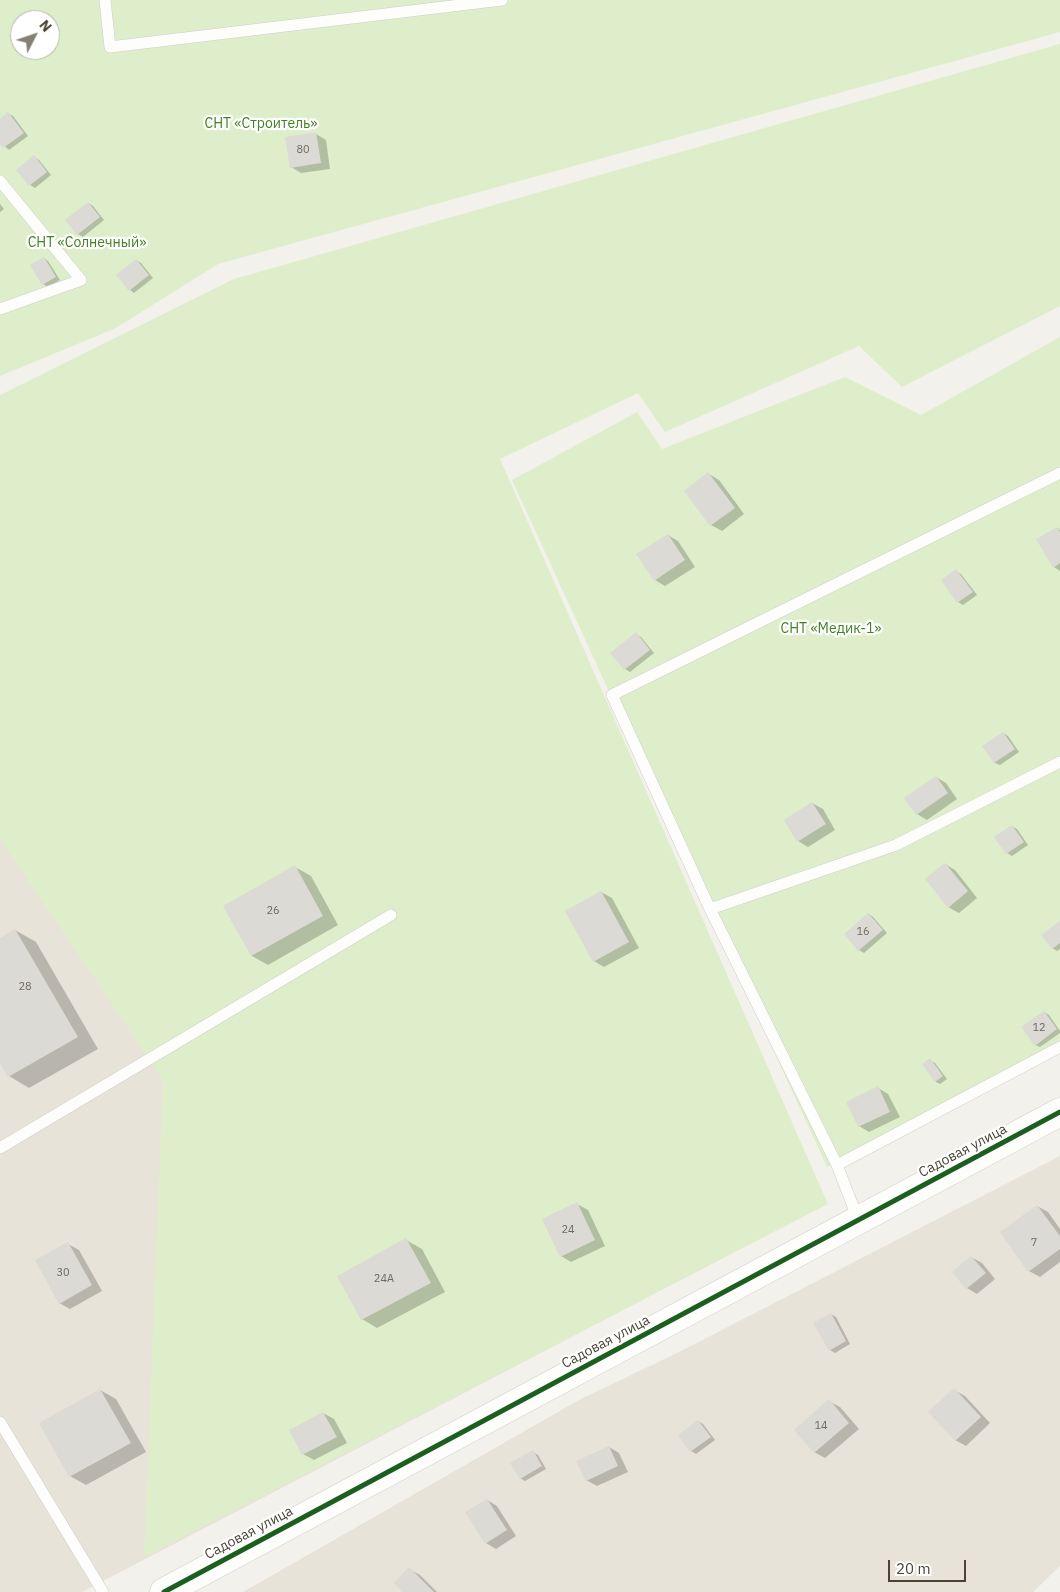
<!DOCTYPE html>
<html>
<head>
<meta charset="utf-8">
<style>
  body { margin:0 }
  #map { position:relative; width:1060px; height:1592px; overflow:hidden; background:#f2f1ec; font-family:"IBM Plex Sans",sans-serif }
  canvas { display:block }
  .north { position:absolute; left:10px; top:10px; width:50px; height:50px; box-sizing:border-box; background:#fff; border:1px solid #b7b4af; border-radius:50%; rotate:49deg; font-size:14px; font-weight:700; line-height:20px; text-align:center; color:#4a4336 }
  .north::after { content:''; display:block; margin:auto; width:18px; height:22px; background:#858076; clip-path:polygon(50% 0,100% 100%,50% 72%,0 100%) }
  .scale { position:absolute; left:888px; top:1560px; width:78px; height:22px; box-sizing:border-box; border:2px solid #4a4336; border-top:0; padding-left:6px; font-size:15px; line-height:18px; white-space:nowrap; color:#4a4336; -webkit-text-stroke:4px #fff; paint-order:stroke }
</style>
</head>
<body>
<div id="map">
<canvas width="1060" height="1592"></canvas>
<div class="north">N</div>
<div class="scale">20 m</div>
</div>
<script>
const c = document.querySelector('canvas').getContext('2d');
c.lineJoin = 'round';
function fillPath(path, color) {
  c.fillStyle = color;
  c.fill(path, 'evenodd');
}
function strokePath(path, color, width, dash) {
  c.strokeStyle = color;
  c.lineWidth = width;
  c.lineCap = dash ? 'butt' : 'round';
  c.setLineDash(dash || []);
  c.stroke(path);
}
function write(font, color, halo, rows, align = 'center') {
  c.font = font + ' "IBM Plex Sans",sans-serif';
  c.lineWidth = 4.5;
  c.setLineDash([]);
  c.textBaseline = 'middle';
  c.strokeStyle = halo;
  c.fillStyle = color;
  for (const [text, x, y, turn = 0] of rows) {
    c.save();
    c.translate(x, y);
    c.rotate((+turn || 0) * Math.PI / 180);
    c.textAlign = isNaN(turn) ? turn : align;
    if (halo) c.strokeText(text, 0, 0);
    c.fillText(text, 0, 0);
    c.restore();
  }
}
const residential = new Path2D(`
  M 0,724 L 723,1258 L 82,1592 L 0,1592 Z
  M 1060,1156 L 1060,1566 L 1033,1592 L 243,1592 L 579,1400 L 681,1351 Z`);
const green = new Path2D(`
  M 0,0 L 1060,0 L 1060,32 L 218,264 L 116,328 L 0,376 ZM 20,20 L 50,20 L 50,50 L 20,50 Z
  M 1060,44 L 1060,306 L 902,387 L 859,346 L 665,432 L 638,393 L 500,459 L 828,1204 L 144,1557 L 163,1080 L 0,839 L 0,395 L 234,279 Z
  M 1060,337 L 1060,1041 L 827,1167 L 512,480 L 637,412 L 662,449 L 845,377 L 921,415 Z`);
const shadow = new Path2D(`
  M 9,114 L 13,116 L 28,136 L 9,150 L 0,142 L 0,120 Z
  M 316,134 L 326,140 L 330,169 L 301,173 L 291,167 Z
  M 34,157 L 39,160 L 51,175 L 35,188 L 30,185 Z
  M 88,203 L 93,206 L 104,220 L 83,237 L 78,234 Z
  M 0,204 L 4,209 L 0,212 Z
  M 44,258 L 48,261 L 60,280 L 48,287 L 43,284 Z
  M 136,260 L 141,263 L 153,278 L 134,293 L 130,290 Z
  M 709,474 L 719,480 L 744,514 L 722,531 L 711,525 L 685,491 Z
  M 1057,528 L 1060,530 L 1060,571 L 1054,567 Z
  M 668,535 L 678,541 L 695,567 L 665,586 L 655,580 Z
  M 956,571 L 961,574 L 977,595 L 963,605 L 958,602 L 943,580 Z
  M 636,634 L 641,637 L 654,653 L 630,672 L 625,669 Z
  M 1003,733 L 1008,736 L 1019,752 L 1000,765 L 995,763 L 984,747 Z
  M 936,777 L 946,783 L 957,799 L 927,820 L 917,814 Z
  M 812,803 L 823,809 L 835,830 L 808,847 L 798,841 Z
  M 1012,826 L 1017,829 L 1028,845 L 1012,856 L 1007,853 Z
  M 945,864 L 955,870 L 977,898 L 959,913 L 948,907 Z
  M 295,867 L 311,876 L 338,925 L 268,965 L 252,956 L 224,906 Z
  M 601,892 L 612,898 L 639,948 L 604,967 L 594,961 Z
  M 869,914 L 873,917 L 887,933 L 864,953 L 859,950 Z
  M 1060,923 L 1060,949 L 1057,951 L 1052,948 Z
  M 15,930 L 36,942 L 98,1049 L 29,1088 L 9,1076 L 0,1061 L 0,939 Z
  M 1044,1012 L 1049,1015 L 1060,1031 L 1060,1033 L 1040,1047 L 1035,1045 Z
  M 930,1060 L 935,1063 L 947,1079 L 940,1084 L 936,1082 Z
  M 878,1088 L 888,1094 L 900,1117 L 869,1132 L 859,1126 Z
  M 577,1204 L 588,1210 L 605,1246 L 571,1262 L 561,1256 Z
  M 1037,1206 L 1048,1212 L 1060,1229 L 1060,1262 L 1040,1277 L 1029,1271 Z
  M 406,1240 L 422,1249 L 445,1292 L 377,1328 L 362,1319 Z
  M 68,1244 L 79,1250 L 102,1291 L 70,1309 L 59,1303 Z
  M 971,1257 L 982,1263 L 995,1279 L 977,1294 L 967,1288 Z
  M 831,1314 L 836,1317 L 850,1344 L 835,1353 L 830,1350 Z
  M 100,1390 L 116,1399 L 146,1452 L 86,1485 L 70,1476 L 41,1424 Z
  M 954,1390 L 965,1396 L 990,1423 L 966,1446 L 955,1440 Z
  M 829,1401 L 840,1407 L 859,1429 L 825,1458 L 814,1452 Z
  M 323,1413 L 334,1419 L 347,1443 L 314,1460 L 303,1454 L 291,1430 Z
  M 698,1421 L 703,1424 L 715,1440 L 696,1454 L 691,1451 Z
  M 609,1447 L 619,1453 L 628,1472 L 597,1486 L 586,1480 Z
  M 533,1452 L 538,1455 L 546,1469 L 525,1481 L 520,1478 Z
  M 487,1500 L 497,1506 L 516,1536 L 496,1549 L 486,1543 Z
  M 409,1569 L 420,1575 L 437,1592 L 404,1592 Z`);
const building = new Path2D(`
  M 8,112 L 24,133 L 3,148 L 0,144 L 0,119 Z
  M 316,132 L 321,163 L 290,168 L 285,137 Z
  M 34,155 L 47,172 L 29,186 L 16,170 Z
  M 88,202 L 100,217 L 77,235 L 65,220 Z
  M 44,257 L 56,277 L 42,285 L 30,265 Z
  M 136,259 L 149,275 L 129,291 L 116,275 Z
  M 708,472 L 735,508 L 710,526 L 684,491 Z
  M 1057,527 L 1060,532 L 1060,563 L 1053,568 L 1036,539 Z
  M 668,534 L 685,560 L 654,581 L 636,554 Z
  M 956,569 L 973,592 L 957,603 L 941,580 Z
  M 636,632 L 650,650 L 624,670 L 610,653 Z
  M 1003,732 L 1015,749 L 994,763 L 982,746 Z
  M 936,776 L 948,793 L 916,815 L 904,798 Z
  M 812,802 L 826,824 L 797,842 L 784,820 Z
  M 1012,825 L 1024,842 L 1006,854 L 994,837 Z
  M 945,863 L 968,891 L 948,908 L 925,879 Z
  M 295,865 L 323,916 L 251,956 L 223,906 Z
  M 601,891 L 629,942 L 593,962 L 565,911 Z
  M 868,913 L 883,930 L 858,951 L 844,934 Z
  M 1060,921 L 1060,943 L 1052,949 L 1041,935 Z
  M 15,929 L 78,1037 L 8,1077 L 0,1063 L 0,938 Z
  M 1044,1011 L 1057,1029 L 1035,1046 L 1021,1027 Z
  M 930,1058 L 943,1076 L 935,1082 L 922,1064 Z
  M 878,1086 L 890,1112 L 858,1127 L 846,1102 Z
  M 577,1202 L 595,1240 L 560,1257 L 542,1219 Z
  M 1037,1205 L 1060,1236 L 1060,1249 L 1028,1272 L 1000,1232 Z
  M 406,1238 L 431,1283 L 361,1320 L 337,1276 Z
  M 68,1242 L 92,1285 L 59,1304 L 35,1260 Z
  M 971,1256 L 986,1273 L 966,1289 L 952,1272 Z
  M 831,1313 L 846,1341 L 829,1351 L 813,1323 Z
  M 954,1388 L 981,1417 L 955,1441 L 928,1412 Z
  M 100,1389 L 131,1443 L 69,1477 L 39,1423 Z
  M 829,1399 L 849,1423 L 814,1453 L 794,1430 Z
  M 323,1412 L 337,1437 L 302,1455 L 289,1430 Z
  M 698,1420 L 711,1437 L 690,1452 L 678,1435 Z
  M 609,1446 L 618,1466 L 586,1481 L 576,1461 Z
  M 533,1450 L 542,1466 L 520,1479 L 510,1463 Z
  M 487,1499 L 507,1530 L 485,1544 L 465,1512 Z
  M 409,1567 L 434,1592 L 402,1592 L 394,1583 Z`);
const service = new Path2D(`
  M 105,0 L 110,47 L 502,0
  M 0,181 L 81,280 L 0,309
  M 710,909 L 896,845 L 1060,762
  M 0,1148 L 391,915
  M 837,1165 L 710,909 L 612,695 L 1060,473
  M 858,1219 L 837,1165 L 1060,1047
  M 0,1422 L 103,1592`);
const tertiary = new Path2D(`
  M 164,1592 L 1060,1112`);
const cycleway = new Path2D(`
  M 164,1592 L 1060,1112`);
const numberNames = [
  ["80",303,150],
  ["26",273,911],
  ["16",863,932],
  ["28",25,987],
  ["12",1039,1028],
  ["24",568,1230],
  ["7",1034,1243],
  ["30",63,1273],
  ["24А",384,1279],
  ["14",821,1426]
];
const parkNames = [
  ["СНТ «Строитель»",261,124],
  ["СНТ «Солнечный»",87,243],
  ["СНТ «Медик-1»",831,629]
];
const streetNames = [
  ["Садовая улица",963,1151,-28],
  ["Садовая улица",606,1342,-28],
  ["Садовая улица",249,1533,-28]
];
fillPath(residential, '#e7e3d9');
fillPath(green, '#deeeca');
fillPath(shadow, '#0003');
fillPath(building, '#dcdad4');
strokePath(service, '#d0cec9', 12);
strokePath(tertiary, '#d0cec9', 29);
strokePath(service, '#fdfdfc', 11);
strokePath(tertiary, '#fdfdfc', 28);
strokePath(cycleway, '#1b5e20', 5);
write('11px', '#6f6a5e', null, numberNames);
write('14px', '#448025', '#fff', parkNames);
write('14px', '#4a4336', '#fff', streetNames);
</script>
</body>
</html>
